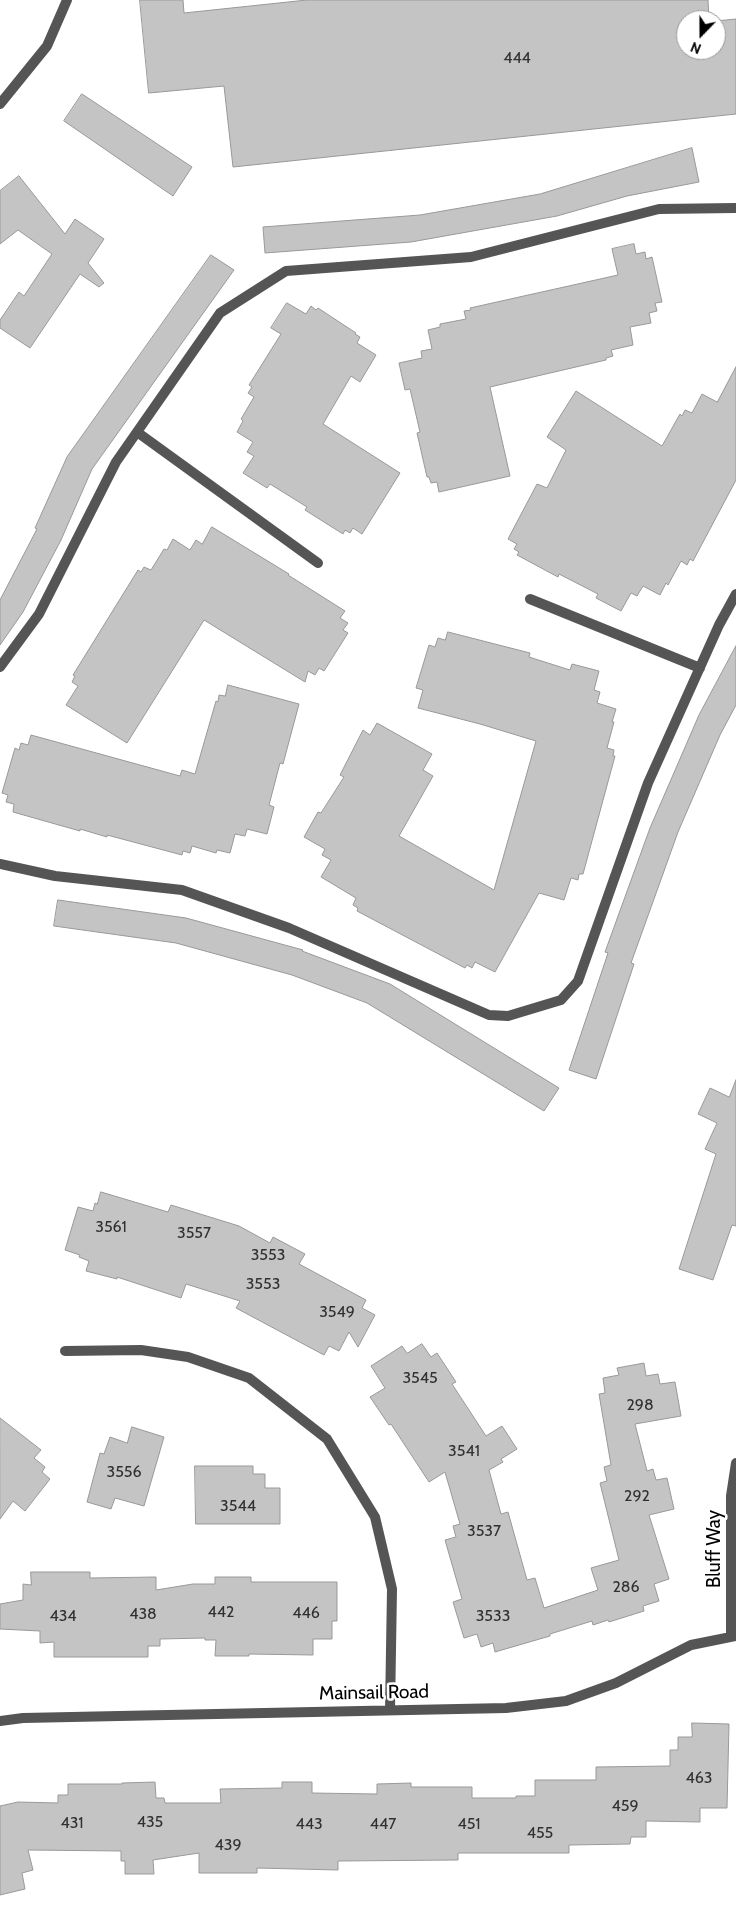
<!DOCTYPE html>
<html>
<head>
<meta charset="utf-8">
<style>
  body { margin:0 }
  #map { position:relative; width:736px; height:1924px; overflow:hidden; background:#fff; font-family:Cabin,sans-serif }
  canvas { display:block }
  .north { position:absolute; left:676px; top:10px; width:50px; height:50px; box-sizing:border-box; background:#fff; border:1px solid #999; border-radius:50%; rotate:202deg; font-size:14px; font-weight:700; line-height:20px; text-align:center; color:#000 }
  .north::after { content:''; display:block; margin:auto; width:18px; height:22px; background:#000; clip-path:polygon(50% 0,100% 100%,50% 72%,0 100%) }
</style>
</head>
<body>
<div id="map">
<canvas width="736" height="1924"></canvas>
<div class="north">N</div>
</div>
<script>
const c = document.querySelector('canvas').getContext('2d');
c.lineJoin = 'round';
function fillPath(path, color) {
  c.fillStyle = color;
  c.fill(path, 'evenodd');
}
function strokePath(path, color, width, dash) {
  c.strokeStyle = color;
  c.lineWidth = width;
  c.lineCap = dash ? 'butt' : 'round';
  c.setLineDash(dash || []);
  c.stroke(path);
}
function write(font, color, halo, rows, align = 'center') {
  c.font = font + ' Cabin,sans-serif';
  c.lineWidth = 5;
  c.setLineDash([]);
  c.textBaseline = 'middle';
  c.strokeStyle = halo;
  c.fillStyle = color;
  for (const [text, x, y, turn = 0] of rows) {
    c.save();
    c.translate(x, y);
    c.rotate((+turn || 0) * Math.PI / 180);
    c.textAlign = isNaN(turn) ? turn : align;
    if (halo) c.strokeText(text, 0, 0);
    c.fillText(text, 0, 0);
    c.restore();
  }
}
const building = new Path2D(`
  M 140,0 L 183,0 L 184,13 L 307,0 L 708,0 L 709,20 L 686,20 L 686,50 L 716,50 L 716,21 L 736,19 L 736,114 L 233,167 L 224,86 L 149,93 Z
  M 82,94 L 192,167 L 173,196 L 64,121 Z
  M 692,148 L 699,182 L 627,196 L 557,216 L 411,242 L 265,253 L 263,227 L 420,215 L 540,194 Z
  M 19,176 L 65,234 L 75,219 L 104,239 L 88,263 L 104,283 L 99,287 L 80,274 L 30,348 L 0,328 L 0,320 L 19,292 L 24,296 L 52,254 L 18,230 L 0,244 L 0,191 Z
  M 634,244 L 636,254 L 645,252 L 646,259 L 652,257 L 662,302 L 655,303 L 657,311 L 649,313 L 651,323 L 630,327 L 633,345 L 611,350 L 613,356 L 606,358 L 606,360 L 490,387 L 510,476 L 439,492 L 437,482 L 431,483 L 429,477 L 427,477 L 417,433 L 420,432 L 410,389 L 405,390 L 399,363 L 422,358 L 421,351 L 432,349 L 428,330 L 440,327 L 440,324 L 466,319 L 464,311 L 471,310 L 470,308 L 618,275 L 612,249 Z
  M 211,255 L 234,270 L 92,469 L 61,540 L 23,612 L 0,645 L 0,600 L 37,529 L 35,528 L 67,457 Z
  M 287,303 L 306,314 L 311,306 L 316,310 L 318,308 L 356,333 L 355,334 L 360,337 L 357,343 L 376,355 L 360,382 L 351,376 L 323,424 L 400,473 L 362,534 L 353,528 L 350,533 L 345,530 L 343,534 L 305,510 L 307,507 L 270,484 L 267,488 L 243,473 L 254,456 L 247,452 L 253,442 L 237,432 L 243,421 L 241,419 L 254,397 L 248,393 L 252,387 L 249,385 L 281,334 L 271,328 Z
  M 736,367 L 736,480 L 693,561 L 690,559 L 687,565 L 681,561 L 668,585 L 666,583 L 660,595 L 643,586 L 637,596 L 631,593 L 621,611 L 596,598 L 598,594 L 559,574 L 558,577 L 517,555 L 519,552 L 514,549 L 517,544 L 508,539 L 537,484 L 547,488 L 566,450 L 547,437 L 576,391 L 662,446 L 680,414 L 682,416 L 685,410 L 692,413 L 702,394 L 717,402 Z
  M 212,527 L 289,574 L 288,575 L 345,611 L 340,618 L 348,623 L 343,630 L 348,633 L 324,671 L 319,668 L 315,675 L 308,671 L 305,682 L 204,620 L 127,743 L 66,705 L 78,686 L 72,682 L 75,676 L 73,675 L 138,570 L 141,572 L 144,567 L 151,570 L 164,549 L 167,550 L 173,539 L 190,550 L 196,540 L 202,544 Z
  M 448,632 L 530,653 L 529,657 L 570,670 L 572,664 L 599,671 L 594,690 L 600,692 L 597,703 L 616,709 L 612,722 L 614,722 L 607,748 L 614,750 L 613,756 L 615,756 L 583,874 L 579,874 L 578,880 L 571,878 L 564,900 L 539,893 L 495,972 L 475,962 L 472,968 L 467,965 L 465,968 L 357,911 L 358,908 L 353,905 L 356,898 L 321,877 L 331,860 L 322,855 L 325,849 L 304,837 L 318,812 L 321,813 L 344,777 L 340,775 L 363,730 L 370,735 L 377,723 L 432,754 L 423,770 L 433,776 L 399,836 L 494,890 L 536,741 L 480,724 L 418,708 L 423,690 L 416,688 L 429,645 L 435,647 L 438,638 L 445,640 Z
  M 736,646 L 736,705 L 720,735 L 678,832 L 631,963 L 634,964 L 596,1079 L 569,1070 L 608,953 L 605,952 L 650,828 L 699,715 Z
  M 228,685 L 299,704 L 283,764 L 280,763 L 269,805 L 274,807 L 267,834 L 247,829 L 245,836 L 235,834 L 230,853 L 217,850 L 216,853 L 192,846 L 190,853 L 183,851 L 182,855 L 107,835 L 107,837 L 80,829 L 80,831 L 13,812 L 14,804 L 6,802 L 8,795 L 2,793 L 15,748 L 19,750 L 21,743 L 28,745 L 31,735 L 180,776 L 182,770 L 195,774 L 216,701 L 218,702 L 219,695 L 225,696 Z
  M 58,900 L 186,918 L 303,950 L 302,951 L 390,984 L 559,1088 L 544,1111 L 367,1003 L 292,975 L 176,943 L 54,926 Z
  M 736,1080 L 736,1226 L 732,1225 L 713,1280 L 679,1269 L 716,1154 L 705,1149 L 717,1123 L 698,1114 L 710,1088 L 729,1097 Z
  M 101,1192 L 168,1212 L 171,1205 L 239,1226 L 270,1243 L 273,1237 L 305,1254 L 299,1264 L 366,1300 L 362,1308 L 375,1315 L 358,1347 L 349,1332 L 339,1351 L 329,1346 L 324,1355 L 236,1308 L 240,1301 L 186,1284 L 181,1298 L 117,1277 L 117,1279 L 86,1271 L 89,1261 L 79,1257 L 80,1255 L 65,1250 L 78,1207 L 93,1211 L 95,1203 L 97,1204 Z
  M 422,1344 L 431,1357 L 437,1353 L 456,1382 L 452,1384 L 486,1436 L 502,1426 L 517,1449 L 501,1459 L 503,1462 L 489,1470 L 501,1514 L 508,1512 L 527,1580 L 535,1578 L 544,1608 L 598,1590 L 591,1568 L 619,1560 L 600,1483 L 607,1481 L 604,1467 L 611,1465 L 599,1394 L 605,1393 L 603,1378 L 619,1375 L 617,1368 L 644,1363 L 646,1376 L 658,1374 L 660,1384 L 675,1382 L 681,1416 L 635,1424 L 647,1471 L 653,1469 L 656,1480 L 667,1478 L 674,1509 L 649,1515 L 669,1579 L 654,1584 L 659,1601 L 643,1606 L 644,1611 L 609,1622 L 608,1620 L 593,1625 L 592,1621 L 550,1634 L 550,1636 L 495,1652 L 493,1643 L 481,1647 L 477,1634 L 464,1638 L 453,1602 L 462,1599 L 445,1540 L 456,1537 L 453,1526 L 460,1524 L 445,1472 L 429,1482 L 391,1424 L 389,1425 L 370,1397 L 385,1388 L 371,1366 L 402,1346 L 407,1353 Z
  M 0,1418 L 41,1450 L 34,1458 L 45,1467 L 42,1472 L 50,1479 L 25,1511 L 13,1501 L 0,1519 Z
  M 132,1427 L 164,1437 L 144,1506 L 115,1498 L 111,1509 L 87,1502 L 100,1453 L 104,1454 L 110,1437 L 127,1443 Z
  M 195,1466 L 253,1466 L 253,1474 L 265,1474 L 265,1488 L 280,1488 L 280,1524 L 196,1524 Z
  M 31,1572 L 90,1572 L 90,1578 L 156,1577 L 156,1590 L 193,1584 L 215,1584 L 215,1577 L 251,1577 L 251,1582 L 337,1582 L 337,1621 L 332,1621 L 332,1639 L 313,1639 L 313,1655 L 249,1654 L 249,1656 L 215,1656 L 216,1640 L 205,1640 L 205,1638 L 160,1639 L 160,1646 L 148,1646 L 148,1657 L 54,1657 L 54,1642 L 40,1643 L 40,1631 L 0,1629 L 0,1604 L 23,1600 L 23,1584 L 31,1585 Z
  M 692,1723 L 729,1724 L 727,1808 L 700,1808 L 700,1822 L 646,1821 L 646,1837 L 631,1837 L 630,1844 L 569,1845 L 569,1853 L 458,1853 L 458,1860 L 338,1861 L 338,1870 L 257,1868 L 257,1873 L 199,1873 L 199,1853 L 153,1860 L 154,1874 L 125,1874 L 125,1861 L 121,1861 L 121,1851 L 28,1850 L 33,1870 L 22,1873 L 25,1889 L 0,1895 L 0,1806 L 18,1802 L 58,1803 L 58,1795 L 68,1795 L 68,1784 L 122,1784 L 122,1783 L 155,1782 L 156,1798 L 164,1798 L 165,1803 L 221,1803 L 220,1789 L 282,1788 L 282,1782 L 312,1782 L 312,1793 L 377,1794 L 377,1784 L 411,1783 L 411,1787 L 472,1787 L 472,1798 L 516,1798 L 516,1796 L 535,1796 L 535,1780 L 596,1780 L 596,1767 L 670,1766 L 670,1750 L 678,1750 L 678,1737 L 692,1737 Z`);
const minor = new Path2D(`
  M 137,432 L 318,563
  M 530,599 L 700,668
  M 0,667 L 39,614 L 116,462 L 220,313 L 286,271 L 471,257 L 659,209 L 736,208
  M 0,864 L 55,876 L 182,890 L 289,928 L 489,1015 L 508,1016 L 561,1000 L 578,981 L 648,783 L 719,625 L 736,594
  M 65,1351 L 141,1350 L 188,1357 L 249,1378 L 327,1439 L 375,1517 L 392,1589 L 390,1710
  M 731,1636 L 731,1496 L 736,1463
  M 0,1721 L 23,1718 L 506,1708 L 566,1701 L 616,1683 L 691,1645 L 736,1636`);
const tertiary = new Path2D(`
  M 0,104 L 47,46 L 67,0`);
const numberNames = [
  ["444",517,58],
  ["3561",111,1227],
  ["3557",194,1233],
  ["3553",268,1255],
  ["3553",263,1284],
  ["3549",337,1312],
  ["3545",420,1378],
  ["298",640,1405],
  ["3541",464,1451],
  ["3556",124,1472],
  ["292",637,1496],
  ["3544",238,1506],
  ["3537",484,1531],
  ["286",626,1587],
  ["442",221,1612],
  ["446",306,1613],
  ["438",143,1614],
  ["434",63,1616],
  ["3533",493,1616],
  ["463",699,1778],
  ["459",625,1806],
  ["435",150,1822],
  ["431",72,1823],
  ["443",309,1824],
  ["447",383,1824],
  ["451",469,1824],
  ["455",540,1833],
  ["439",228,1845]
];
const streetNames = [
  ["Bluff Way",714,1549,-90],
  ["Mainsail Road",374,1693,-1]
];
fillPath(building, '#c4c4c4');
strokePath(building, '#999', 1);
strokePath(minor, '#555', 10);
strokePath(tertiary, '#555', 10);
write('16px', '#313131', null, numberNames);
write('19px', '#000', '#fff', streetNames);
</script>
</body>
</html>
